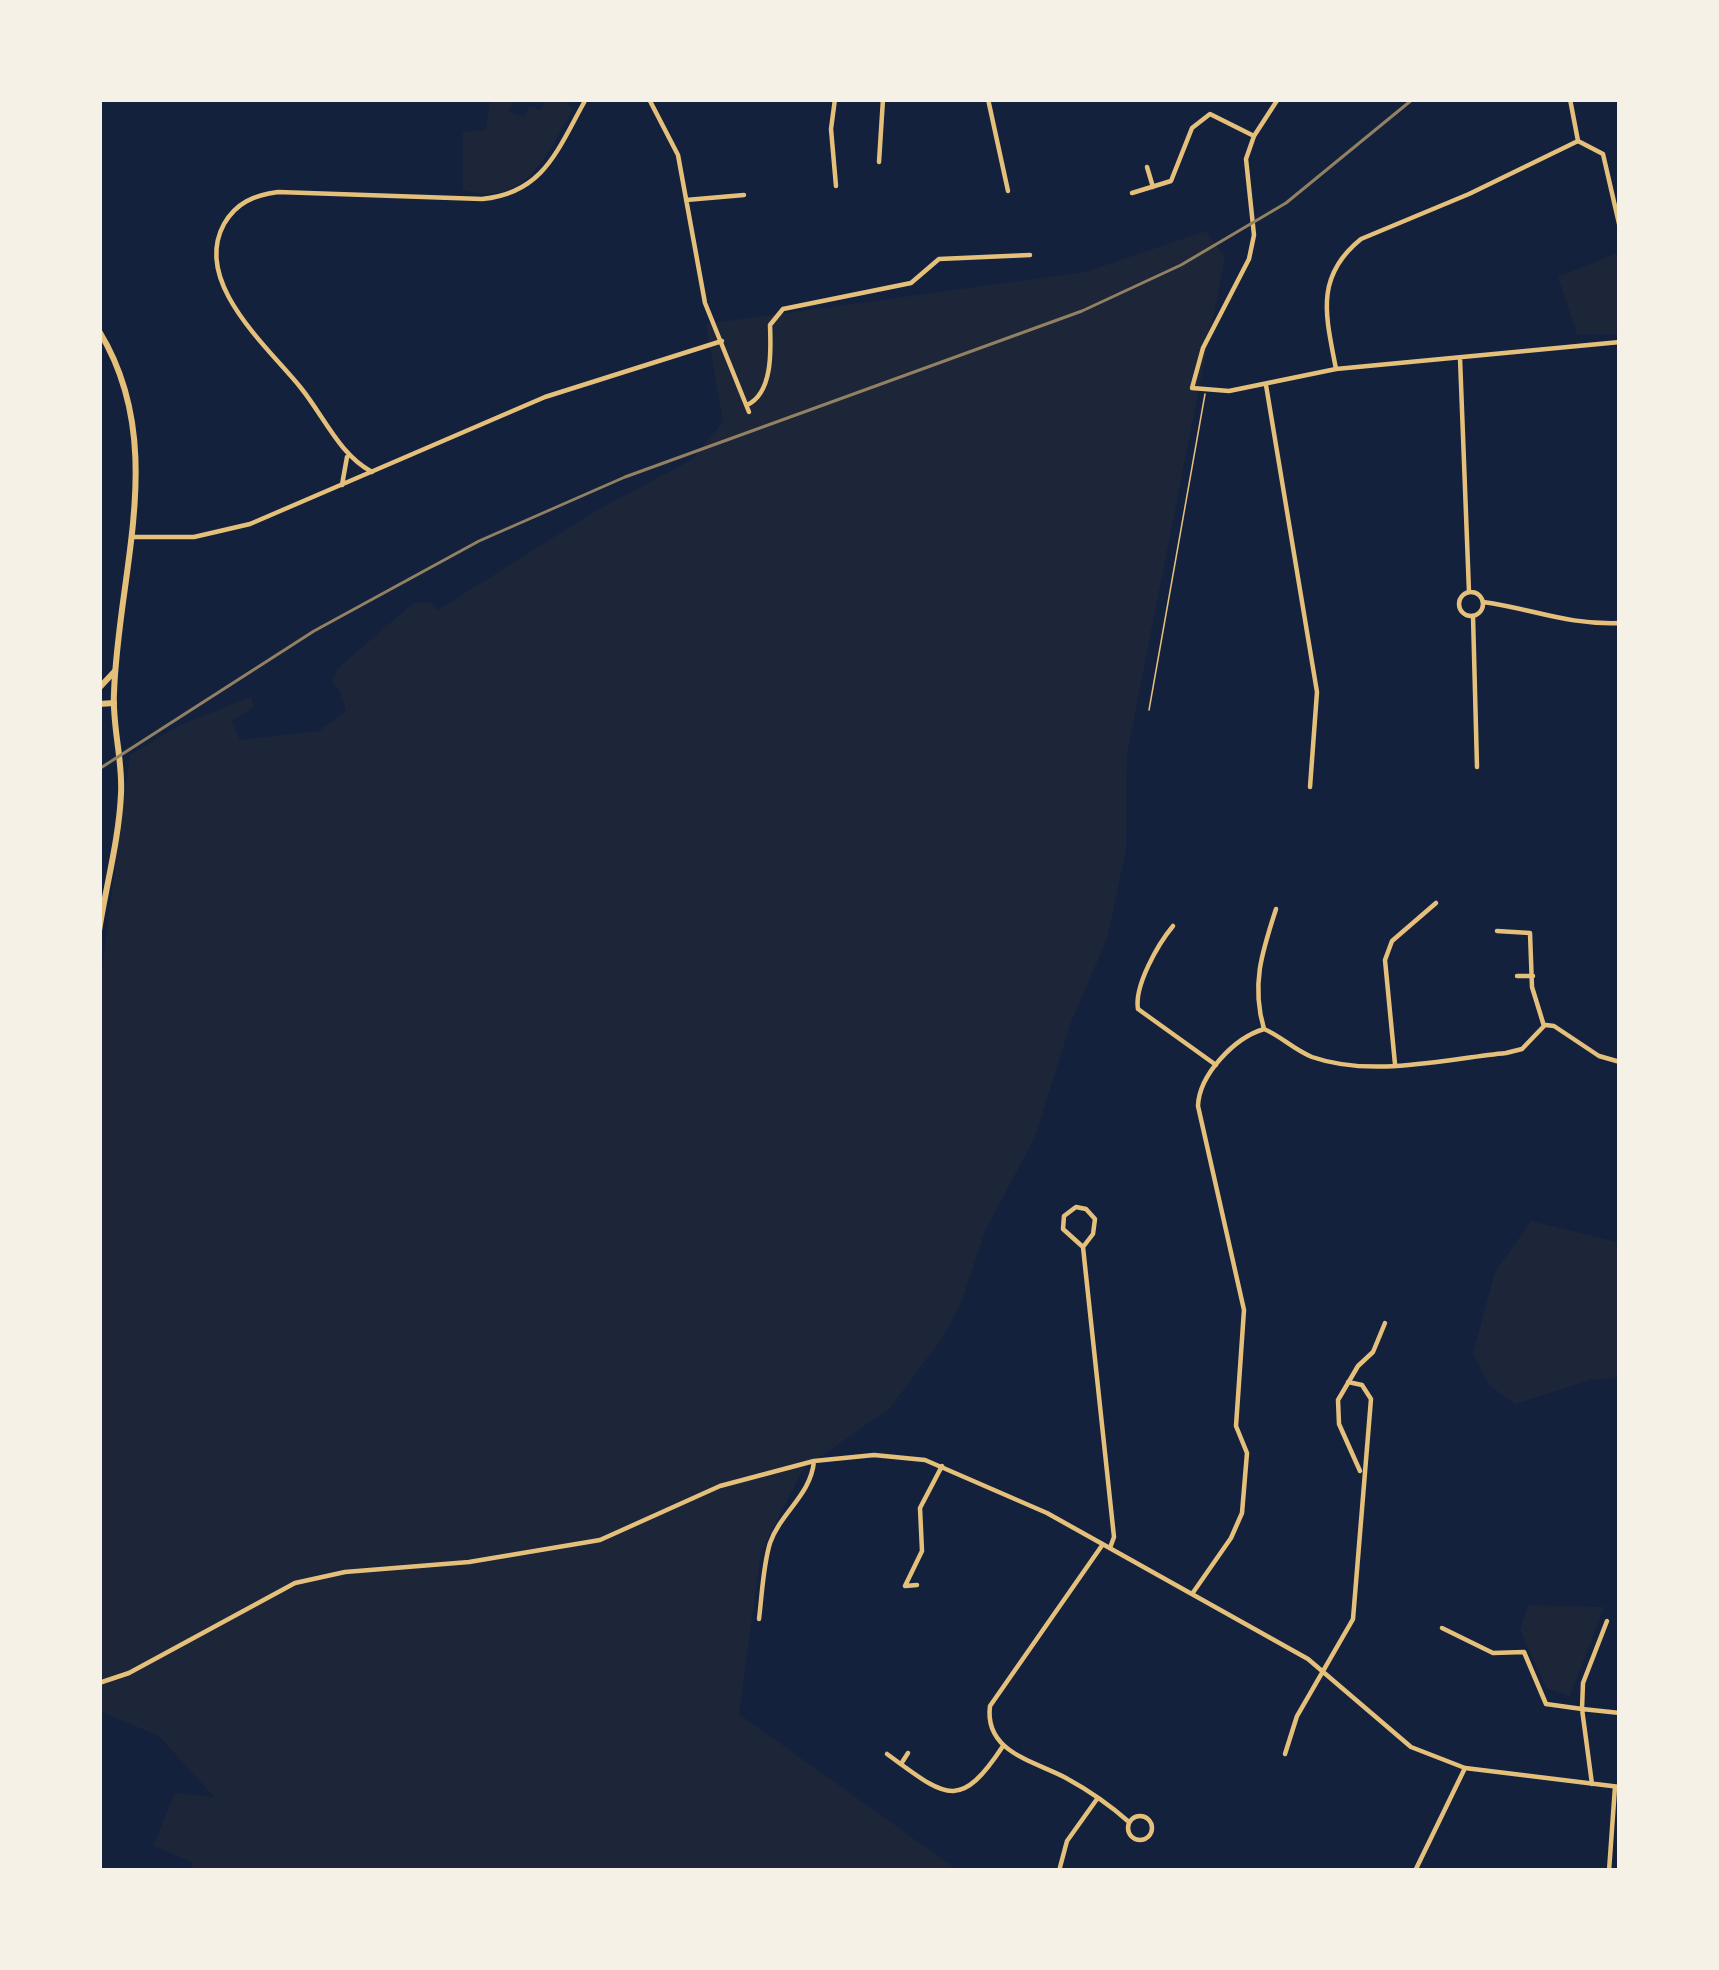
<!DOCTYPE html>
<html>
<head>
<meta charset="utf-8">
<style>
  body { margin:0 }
  #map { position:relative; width:1719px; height:1970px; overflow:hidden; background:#14213d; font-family:Lato,sans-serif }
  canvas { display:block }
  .frame { position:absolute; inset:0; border:102px solid #f6f1e7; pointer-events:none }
</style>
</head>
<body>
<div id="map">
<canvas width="1719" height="1970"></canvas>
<div class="frame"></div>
</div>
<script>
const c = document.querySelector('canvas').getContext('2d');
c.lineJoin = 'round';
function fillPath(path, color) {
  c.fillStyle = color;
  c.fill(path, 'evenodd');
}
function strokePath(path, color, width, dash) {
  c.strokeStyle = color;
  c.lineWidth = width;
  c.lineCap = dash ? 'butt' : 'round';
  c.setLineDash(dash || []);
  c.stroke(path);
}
const green = new Path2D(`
  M 490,99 L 513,100 L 509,112 L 524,117 L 529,106 L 541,110 L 546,99 L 562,99 L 573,108 C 549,152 526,209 463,190 L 463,132 L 486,130 Z
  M 1206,231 L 1225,257 L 1127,753 L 1126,850 L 1107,939 L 1071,1022 L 1035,1137 L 985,1231 L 961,1303 L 943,1337 L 890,1408 L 803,1469 L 761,1552 L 739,1714 L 959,1871 L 190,1871 L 192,1862 L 153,1846 L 175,1793 L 214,1797 L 159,1736 L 99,1711 L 99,992 L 130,755 L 182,724 L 251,697 L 254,707 L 232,721 L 240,740 L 319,731 L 346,711 L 340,691 L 332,683 L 337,669 L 413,603 L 429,602 L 438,610 L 594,512 L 693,459 L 723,421 L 706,324 L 1085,272 Z
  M 1620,252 L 1620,334 L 1577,334 L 1558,277 Z
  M 1531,1221 L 1620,1243 L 1620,1378 L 1590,1380 L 1515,1404 L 1489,1385 L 1473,1353 L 1495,1272 Z
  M 1528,1605 L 1604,1607 L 1570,1696 L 1546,1688 L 1520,1630 Z`);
const service = new Path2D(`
  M 1149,710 L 1205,394`);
const minor = new Path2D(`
  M 649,99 L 678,155 L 705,303 L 749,412
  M 835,99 L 831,129 L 836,186
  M 988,99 L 1008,191
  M 1278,99 L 1254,136 L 1246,159 L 1254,235 L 1249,259 L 1203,348 L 1192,388 L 1229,391 L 1336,369 L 1620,342
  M 1570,99 L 1578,141
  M 879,162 L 883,99
  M 1147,167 L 1153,187
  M 1132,193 L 1171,181 L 1192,128 L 1210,114 L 1252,135
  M 686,200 L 744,195
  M 1460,358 L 1469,592
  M 1336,369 C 1326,316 1314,277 1361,239 L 1469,194 L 1578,141 L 1603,154 L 1620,228
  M 1266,385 L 1317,692 L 1310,787
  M 747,405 C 773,393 771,350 770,325 L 783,309 L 911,283 L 939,259 L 1030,255
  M 372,472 C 339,454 325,418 301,388 C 267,346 192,282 224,224 C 236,203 254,195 278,192 L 482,199 C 545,193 558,148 586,99
  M 342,485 L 347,457
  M 134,537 L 194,537 L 250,524 L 545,397 L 722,341
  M1459 604a12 12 0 1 1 24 0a12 12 0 1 1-24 0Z
  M 1483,602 C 1534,609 1566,625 1620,623
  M 1473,616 L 1477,767
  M 1276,909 C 1262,952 1251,985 1264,1029 C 1281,1036 1294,1050 1312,1057 C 1372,1078 1445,1059 1506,1053 L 1522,1049 L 1544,1026
  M 1173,926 C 1158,944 1134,986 1138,1009 L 1216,1065
  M 1497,931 L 1530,933 L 1532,987 L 1544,1026
  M 1517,976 L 1533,976
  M 1546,1025 L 1554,1026 L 1599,1056 L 1620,1062
  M 1395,1064 L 1385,960 L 1392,941 L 1436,903
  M 1083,1247 L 1093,1234 L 1095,1219 L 1086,1209 L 1076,1207 L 1064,1216 L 1063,1229 L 1083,1247 L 1114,1537 L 1110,1548
  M 1360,1471 L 1339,1424 L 1338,1400 L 1358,1366 L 1373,1352 L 1385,1323
  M 1103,1544 L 990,1706 C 984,1752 1034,1761 1066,1778 C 1088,1790 1111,1806 1129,1822
  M 917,1585 L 905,1586 L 922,1551 L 920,1508 L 942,1466
  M 1192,1594 L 1231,1538 L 1242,1513 L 1247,1453 L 1236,1426 L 1244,1310 L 1198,1106 C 1199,1075 1234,1038 1264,1029
  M 759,1619 C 762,1595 763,1566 770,1543 C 781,1512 811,1495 814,1461
  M 1607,1621 L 1583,1683 L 1582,1709 L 1620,1713
  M 1442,1628 L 1493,1653 L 1524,1652 L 1546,1704 L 1582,1709 L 1592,1784
  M 99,1683 L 129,1673 L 295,1583 L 345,1572 L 469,1562 L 600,1540 L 720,1486 L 814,1461 L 874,1455 L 925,1460 L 1047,1513 L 1308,1659 L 1411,1747 L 1465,1768 L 1620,1787
  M 887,1754 C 945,1796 959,1813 1003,1746
  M 1285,1754 L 1297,1716 L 1353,1619 L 1371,1399 L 1362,1385 L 1348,1382
  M 901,1764 L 908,1753
  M1128 1828a12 12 0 1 1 24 0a12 12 0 1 1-24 0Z
  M 1059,1871 L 1067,1841 L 1097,1799
  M 1415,1871 L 1465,1768
  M 1609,1871 L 1615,1787`);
const secondary = new Path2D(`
  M 99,688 L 115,671
  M 99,704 L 114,703`);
const primary = new Path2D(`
  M 99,331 C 169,445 118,570 114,693 C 112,726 123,760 121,794 C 119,839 106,886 99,931`);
const rail = new Path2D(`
  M 99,769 L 314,631 L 479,541 L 625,477 L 1082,311 L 1181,265 L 1286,203 L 1413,99`);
fillPath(green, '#1d2539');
strokePath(service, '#e5c07b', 1.5);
strokePath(minor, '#e5c07b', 4.5);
strokePath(secondary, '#e5c07b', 6);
strokePath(primary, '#e5c07b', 6);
strokePath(rail, '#918062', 3);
</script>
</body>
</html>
